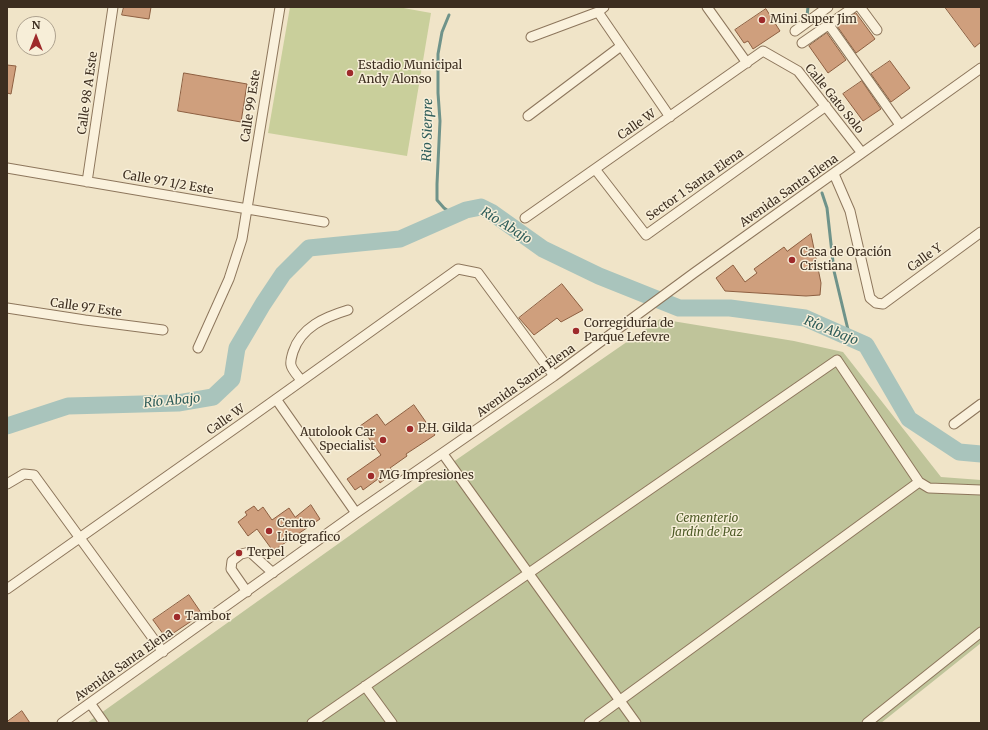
<!DOCTYPE html>
<html>
<head>
<meta charset="utf-8">
<style>
  body { margin:0 }
  #map { position:relative; width:988px; height:730px; overflow:hidden; background:#f0e4c8; font-family:Merriweather,serif }
  canvas { display:block }
  .frame { position:absolute; inset:0; border:8px solid #3d2e20; pointer-events:none }
  .north { position:absolute; left:16px; top:16px; width:40px; height:40px; box-sizing:border-box; background:#f7eed8; border:1px solid #ada18e; border-radius:50%; rotate:0deg; font-size:11px; font-weight:700; line-height:16px; text-align:center; color:#3d2e20 }
  .north::after { content:''; display:block; margin:auto; width:14px; height:18px; background:#9e2a2b; clip-path:polygon(50% 0,100% 100%,50% 72%,0 100%) }
</style>
</head>
<body>
<div id="map">
<canvas width="988" height="730"></canvas>
<div class="frame"></div>
<div class="north">N</div>
</div>
<script>
const c = document.querySelector('canvas').getContext('2d');
c.lineJoin = 'round';
function fillPath(path, color) {
  c.fillStyle = color;
  c.fill(path, 'evenodd');
}
function strokePath(path, color, width, dash) {
  c.strokeStyle = color;
  c.lineWidth = width;
  c.lineCap = dash ? 'butt' : 'round';
  c.setLineDash(dash || []);
  c.stroke(path);
}
function write(font, color, halo, rows, align = 'center') {
  c.font = font + ' Merriweather,serif';
  c.lineWidth = 3;
  c.setLineDash([]);
  c.textBaseline = 'middle';
  c.strokeStyle = halo;
  c.fillStyle = color;
  for (const [text, x, y, turn = 0] of rows) {
    c.save();
    c.translate(x, y);
    c.rotate((+turn || 0) * Math.PI / 180);
    c.textAlign = isNaN(turn) ? turn : align;
    if (halo) c.strokeText(text, 0, 0);
    c.fillText(text, 0, 0);
    c.restore();
  }
}
const green = new Path2D(`
  M 290,7 L 398,7 L 431,13 L 407,156 L 268,133 Z`);
const cemetery = new Path2D(`
  M 660,319 L 794,341 L 843,352 L 941,477 L 981,480 L 981,643 L 881,723 L 87,723 L 443,469 Z`);
const stream = new Path2D(`
  M 449,15 L 442,32 L 438,54 L 438,93 L 440,121 L 437,184 L 437,200 L 444,208 L 454,215
  M 807,16 L 808,7
  M 822,193 L 827,208 L 834,271 L 850,338`);
const river = new Path2D(`
  M 7,426 L 68,406 L 178,403 L 213,397 L 232,379 L 237,348 L 263,304 L 283,274 L 309,248 L 400,239 L 466,210 L 481,207 L 491,212 L 543,249 L 599,276 L 679,308 L 730,308 L 805,318 L 866,345 L 909,419 L 959,452 L 981,454`);
const building = new Path2D(`
  M 124,7 L 151,7 L 149,19 L 122,15 Z
  M 945,7 L 981,7 L 981,42 L 975,47 Z
  M 766,9 L 780,31 L 753,49 L 748,41 L 744,43 L 735,30 Z
  M 856,13 L 875,39 L 856,53 L 837,26 Z
  M 827,33 L 846,60 L 828,73 L 809,46 Z
  M 890,61 L 910,88 L 891,102 L 871,74 Z
  M 7,65 L 16,66 L 11,94 L 7,93 Z
  M 184,73 L 247,84 L 241,122 L 178,111 Z
  M 862,81 L 881,109 L 863,121 L 843,94 Z
  M 811,234 L 821,283 L 820,295 L 806,296 L 725,291 L 716,278 L 733,265 L 745,282 L 757,273 L 754,269 L 784,247 L 787,251 Z
  M 562,284 L 583,310 L 561,322 L 557,318 L 534,335 L 519,318 Z
  M 414,405 L 435,435 L 406,454 L 407,456 L 390,468 L 394,472 L 380,483 L 378,479 L 363,490 L 361,486 L 355,490 L 347,479 L 381,455 L 360,426 L 377,414 L 385,425 Z
  M 311,505 L 320,519 L 273,551 L 257,529 L 248,536 L 238,522 L 247,515 L 245,512 L 254,506 L 258,511 L 263,507 L 272,520 L 289,508 L 295,517 Z
  M 189,595 L 202,614 L 166,638 L 153,620 Z
  M 22,711 L 30,723 L 7,723 L 7,722 Z`);
const minor = new Path2D(`
  M 707,7 L 747,63
  M 860,7 L 877,30
  M 598,12 L 670,117
  M 829,25 L 900,125
  M 795,31 L 828,7
  M 531,37 L 598,12 L 604,7
  M 802,43 L 854,7
  M 528,116 L 621,46
  M 7,168 L 324,222
  M 595,169 L 646,235 L 826,106
  M 834,174 L 850,211 L 870,298 L 876,303 L 883,304 L 981,232
  M 87,182 L 113,7
  M 525,218 L 763,51 L 798,71 L 862,153
  M 7,308 L 85,320 L 163,330
  M 198,348 L 229,279 L 242,239 L 280,7
  M 301,380 C 298,376 292,370 291,365 C 290,361 292,356 293,352 C 301,327 325,317 348,310
  M 276,399 L 356,513
  M 954,424 L 981,404
  M 443,454 L 636,723
  M 7,484 L 24,474 L 34,475 L 163,652
  M 7,589 L 244,422 L 458,269 L 478,273 L 554,376
  M 247,592 L 231,569 L 232,561 L 241,554 L 250,552 L 273,573
  M 365,686 L 392,723
  M 90,703 L 104,723
  M 62,723 L 356,513 L 554,376 L 694,273 L 981,68
  M 312,723 L 837,360 L 919,482 L 929,488 L 981,490
  M 589,723 L 919,482
  M 867,723 L 981,632`);
const markers = [
  [762,20,4,"#9e2a2b"],
  [350,73,4,"#9e2a2b"],
  [792,260,4,"#9e2a2b"],
  [576,331,4,"#9e2a2b"],
  [410,429,4,"#9e2a2b"],
  [383,440,4,"#9e2a2b"],
  [371,476,4,"#9e2a2b"],
  [269,531,4,"#9e2a2b"],
  [239,553,4,"#9e2a2b"],
  [177,617,4,"#9e2a2b"]
];
const poiNames = [
  ["Mini Super Jim",770,20],
  ["Estadio Municipal",358,66],
  ["Andy Alonso",358,80],
  ["Casa de Oración",800,253],
  ["Cristiana",800,267],
  ["Corregiduría de",584,324],
  ["Parque Lefevre",584,338],
  ["P.H. Gilda",418,429],
  ["Autolook Car",375,433,"right"],
  ["Specialist",375,447,"right"],
  ["MG Impresiones",379,476],
  ["Centro",277,524],
  ["Litografico",277,538],
  ["Terpel",247,553],
  ["Tambor",185,617]
];
const streetNames = [
  ["Calle 98 A Este",88,93,-82],
  ["Calle Gato Solo",834,99,51],
  ["Calle 99 Este",251,106,-81],
  ["Calle W",637,125,-35],
  ["Calle 97 1/2 Este",168,183,10],
  ["Sector 1 Santa Elena",695,185,-35],
  ["Avenida Santa Elena",789,191,-35],
  ["Calle Y",925,258,-36],
  ["Calle 97 Este",86,308,8],
  ["Avenida Santa Elena",526,381,-35],
  ["Calle W",226,420,-35],
  ["Avenida Santa Elena",124,665,-35]
];
const parkNames = [
  ["Cementerio",707,519],
  ["Jardín de Paz",707,533]
];
const waterNames = [
  ["Rio Sierpre",428,130,-89],
  ["Río Abajo",506,226,32],
  ["Río Abajo",831,331,22],
  ["Río Abajo",172,401,-5]
];
fillPath(green, '#c9cf9b');
fillPath(cemetery, '#bfc49a');
strokePath(stream, '#6f938a', 3);
strokePath(river, '#a9c4bc', 17);
fillPath(building, '#cf9f7d');
strokePath(building, '#8d5f41', 1);
strokePath(minor, '#8d765c', 11);
strokePath(minor, '#faf1dc', 9);
for (const [x, y, r, color] of markers) {
  const dot = new Path2D();
  dot.arc(x, y, r, 0, 2 * Math.PI);
  c.fillStyle = color;
  c.fill(dot);
  strokePath(dot, '#f7eed8', 1.5);
}
write('12px', '#3d2e20', '#f7eed8', poiNames, 'left');
write('12px', '#3d2e20', '#f7eed8', streetNames);
write('italic 12px', '#4d5a26', '#f7eed8', parkNames);
write('italic 13px', '#2f5d5a', '#f7eed8', waterNames);
</script>
</body>
</html>
